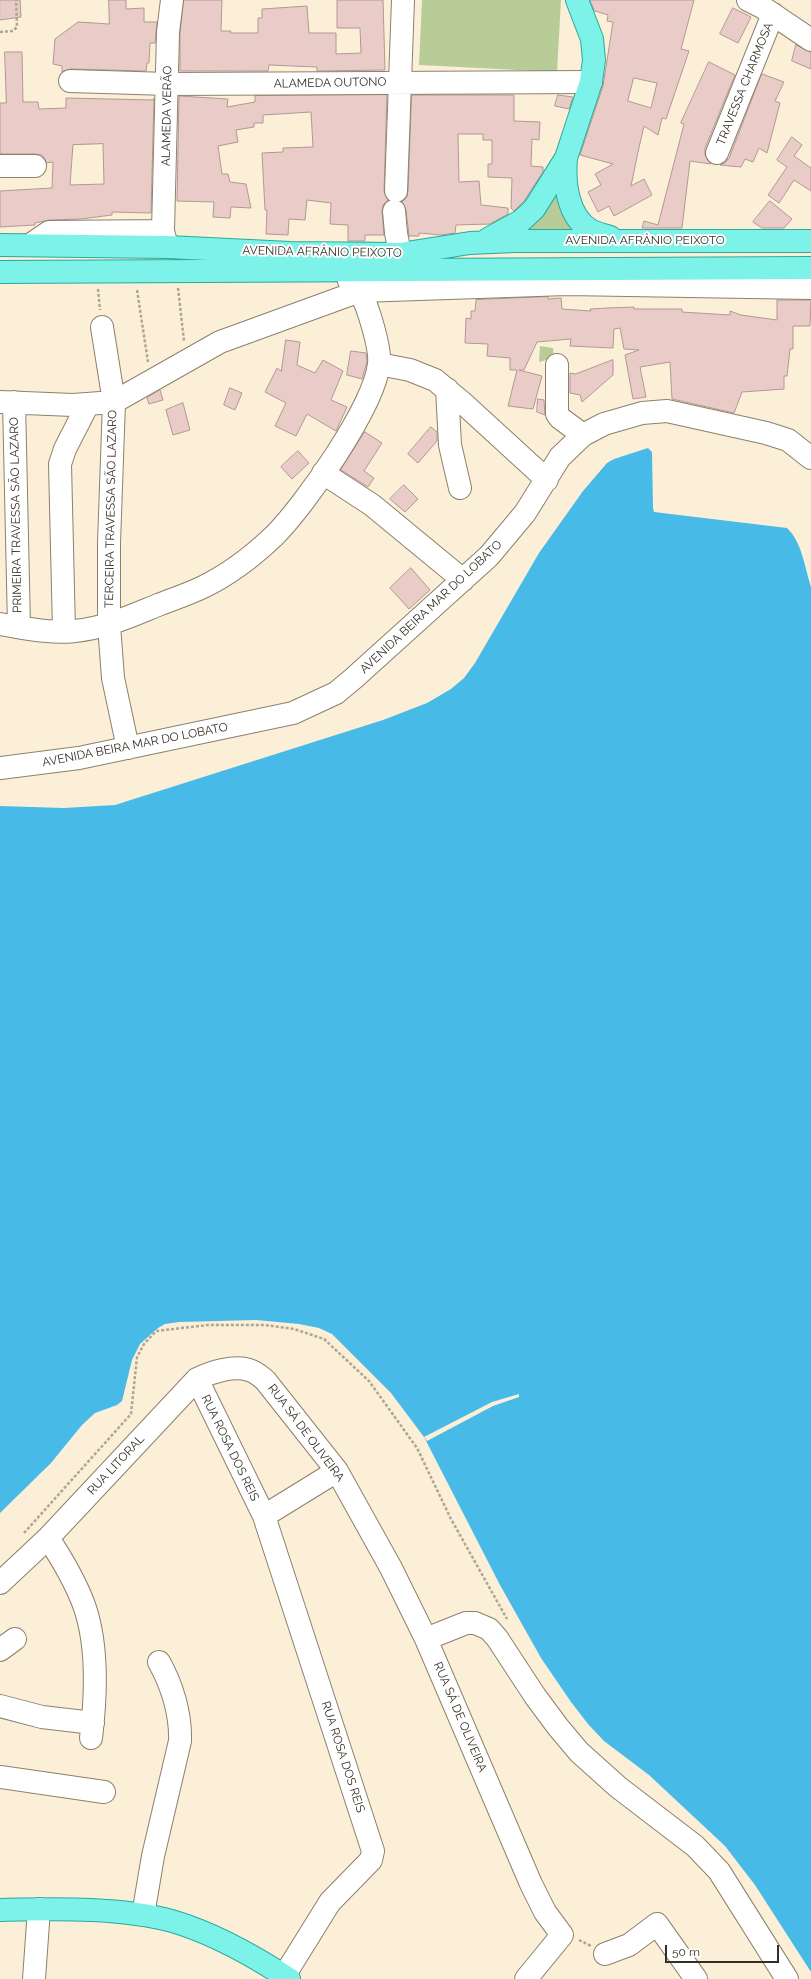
<!DOCTYPE html>
<html>
<head>
<meta charset="utf-8">
<style>
  body { margin:0 }
  #map { position:relative; width:811px; height:1979px; overflow:hidden; background:#fcefd8; font-family:Raleway,sans-serif }
  canvas { display:block }
  .scale { position:absolute; left:665px; top:1945px; width:114px; height:18px; box-sizing:border-box; border:2px solid #342f26; border-top:0; padding-left:5px; font-size:12px; line-height:14px; white-space:nowrap; color:#342f26; -webkit-text-stroke:3px #fff; paint-order:stroke }
</style>
</head>
<body>
<div id="map">
<canvas width="811" height="1979"></canvas>
<div class="scale">50 m</div>
</div>
<script>
const c = document.querySelector('canvas').getContext('2d');
c.lineJoin = 'round';
function fillPath(path, color) {
  c.fillStyle = color;
  c.fill(path, 'evenodd');
}
function strokePath(path, color, width, dash) {
  c.strokeStyle = color;
  c.lineWidth = width;
  c.lineCap = dash ? 'butt' : 'round';
  c.setLineDash(dash || []);
  c.stroke(path);
}
function write(font, color, halo, rows, align = 'center') {
  c.font = font + ' Raleway,sans-serif';
  c.lineWidth = 4;
  c.setLineDash([]);
  c.textBaseline = 'middle';
  c.strokeStyle = halo;
  c.fillStyle = color;
  for (const [text, x, y, turn = 0] of rows) {
    c.save();
    c.translate(x, y);
    c.rotate((+turn || 0) * Math.PI / 180);
    c.textAlign = isNaN(turn) ? turn : align;
    if (halo) c.strokeText(text, 0, 0);
    c.fillText(text, 0, 0);
    c.restore();
  }
}
const green = new Path2D(`
  M 422,0 L 561,0 L 557,72 L 419,65 Z
  M 554,189 L 586,235 L 506,238 Z
  M 540,346 L 553,348 L 554,358 L 539,362 Z`);
const water = new Path2D(`
  M 648,448 L 652,452 L 653,508 L 654,512 L 787,528 C 802,542 805,568 811,587 L 811,1972 L 755,1885 L 725,1846 L 649,1775 L 604,1741 L 588,1724 L 571,1702 L 541,1658 L 500,1585 L 424,1437 L 391,1393 L 332,1334 L 319,1328 L 299,1324 L 256,1320 L 179,1322 L 165,1324 L 158,1328 L 140,1344 L 132,1360 L 122,1401 L 117,1405 L 95,1413 L 82,1425 L 51,1463 L 0,1513 L 0,806 L 64,808 L 115,805 L 383,720 L 427,703 L 451,689 L 464,678 L 475,663 L 539,553 L 583,491 L 607,463 L 614,459 Z`);
const pier = new Path2D(`
  M 519,1394 L 519,1397 L 493,1406 L 427,1441 L 424,1437 L 492,1402 Z`);
const building = new Path2D(`
  M 0,0 L 20,0 L 21,17 L 0,20 Z
  M 109,0 L 126,0 L 126,9 L 144,8 L 144,22 L 157,22 L 155,43 L 150,43 L 149,63 L 147,63 L 146,71 L 70,69 L 62,72 L 62,66 L 53,64 L 55,39 L 78,22 L 109,24 Z
  M 184,0 L 222,0 L 221,31 L 231,31 L 230,33 L 258,33 L 258,18 L 262,18 L 262,9 L 307,6 L 309,33 L 336,33 L 336,54 L 361,53 L 360,28 L 337,28 L 337,0 L 383,0 L 385,70 L 317,71 L 317,67 L 269,65 L 268,71 L 180,71 L 180,33 Z
  M 590,0 L 694,0 L 681,49 L 689,51 L 666,119 L 662,118 L 658,135 L 644,126 L 638,152 L 631,186 L 644,179 L 652,195 L 614,216 L 609,206 L 598,212 L 588,192 L 601,185 L 595,174 L 613,164 L 580,155 L 603,86 L 613,22 L 607,21 L 608,15 L 595,11 ZM 634,78 L 657,83 L 651,108 L 628,101 Z
  M 733,8 L 751,17 L 738,43 L 720,34 Z
  M 796,45 L 811,52 L 811,69 L 792,61 Z
  M 5,52 L 22,52 L 23,102 L 38,102 L 39,109 L 66,108 L 66,98 L 154,100 L 154,98 L 151,213 L 112,212 L 112,215 L 81,219 L 49,220 L 35,223 L 35,225 L 0,227 L 0,191 L 52,188 L 53,162 L 47,163 L 42,155 L 35,154 L 0,154 L 0,103 L 6,103 ZM 103,144 L 104,184 L 70,185 L 73,145 Z
  M 709,62 L 735,75 L 705,148 L 705,155 L 711,164 L 690,161 L 682,228 L 642,228 L 644,221 L 658,225 L 684,124 L 681,123 Z
  M 762,74 L 784,82 L 775,101 L 780,103 L 767,153 L 759,148 L 753,162 L 745,159 L 741,167 L 720,165 L 725,163 L 729,158 Z
  M 387,95 L 384,191 L 388,200 L 383,205 L 382,212 L 384,235 L 365,235 L 365,241 L 348,241 L 348,225 L 330,224 L 331,203 L 307,200 L 305,220 L 289,219 L 288,235 L 266,234 L 267,210 L 265,210 L 262,153 L 283,152 L 283,148 L 313,147 L 311,112 L 263,115 L 263,123 L 254,123 L 254,127 L 236,130 L 238,142 L 218,146 L 222,174 L 228,174 L 230,182 L 246,184 L 251,208 L 231,207 L 230,218 L 213,217 L 214,202 L 177,201 L 179,96 L 228,99 L 227,107 L 255,102 L 255,96 Z
  M 412,95 L 514,95 L 514,121 L 540,122 L 539,140 L 532,139 L 531,166 L 543,167 L 543,172 L 524,201 L 514,211 L 511,208 L 512,178 L 488,177 L 488,164 L 492,164 L 492,140 L 483,140 L 483,134 L 458,134 L 459,182 L 479,181 L 481,205 L 508,208 L 508,214 L 490,224 L 456,225 L 455,233 L 441,235 L 419,233 L 419,236 L 409,236 L 406,210 L 402,202 L 407,197 L 408,191 Z
  M 558,95 L 573,97 L 569,109 L 555,106 Z
  M 792,137 L 802,145 L 794,156 L 811,168 L 811,191 L 794,180 L 779,203 L 768,195 L 787,167 L 777,160 Z
  M 770,201 L 792,219 L 784,228 L 762,228 L 753,222 Z
  M 548,297 L 548,299 L 561,298 L 562,309 L 591,311 L 590,309 L 607,308 L 634,307 L 634,309 L 682,309 L 682,312 L 730,315 L 730,311 L 741,315 L 777,320 L 777,300 L 811,300 L 810,326 L 793,326 L 793,349 L 790,349 L 787,376 L 784,376 L 784,389 L 742,392 L 734,413 L 672,399 L 670,362 L 640,367 L 646,397 L 633,399 L 625,355 L 639,350 L 624,349 L 620,328 L 614,329 L 613,348 L 570,346 L 571,339 L 537,342 L 524,370 L 519,370 L 542,376 L 533,409 L 508,406 L 517,370 L 510,370 L 510,358 L 487,356 L 488,344 L 465,343 L 466,318 L 471,319 L 471,311 L 475,311 L 476,300 Z
  M 286,340 L 300,342 L 297,365 L 315,373 L 323,360 L 343,371 L 331,400 L 347,407 L 336,431 L 307,414 L 296,436 L 275,426 L 286,403 L 265,392 L 277,368 L 281,371 Z
  M 351,351 L 366,353 L 367,362 L 362,379 L 347,375 Z
  M 613,360 L 613,375 L 582,402 L 580,395 L 570,393 L 570,373 L 575,374 Z
  M 230,388 L 242,393 L 235,410 L 224,405 Z
  M 160,390 L 163,400 L 149,404 L 147,398 Z
  M 538,399 L 544,400 L 545,415 L 537,412 Z
  M 183,403 L 190,430 L 173,435 L 166,410 Z
  M 431,427 L 437,432 L 437,441 L 418,463 L 408,454 Z
  M 365,432 L 382,443 L 364,471 L 374,478 L 368,487 L 341,470 Z
  M 298,451 L 309,463 L 292,479 L 281,467 Z
  M 404,485 L 418,499 L 405,512 L 390,499 Z
  M 411,568 L 430,590 L 409,609 L 390,588 Z`);
const path = new Path2D(`
  M 0,32 L 13,31 L 17,27 L 16,0
  M 178,288 L 184,341
  M 98,289 L 100,310
  M 137,290 L 148,362
  M 24,1533 L 131,1414 L 137,1357 L 144,1344 L 156,1331 L 208,1325 L 265,1325 L 294,1329 L 324,1339 L 369,1381 L 417,1448 L 451,1519 L 507,1619
  M 579,1940 L 591,1946`);
const minor = new Path2D(`
  M 748,0 L 762,7 L 811,40
  M 70,81 L 168,84 L 591,82
  M 717,153 L 773,14
  M 0,166 L 35,166
  M 396,191 L 403,0
  M 394,211 L 396,233 L 400,254
  M 163,231 L 168,32 L 172,0
  M 30,245 L 49,232 L 163,231 L 167,246
  M 102,327 L 114,402 L 109,543 L 109,625 L 113,678 L 128,748
  M 379,364 L 410,370 L 435,380 L 464,404 L 547,480
  M 557,365 L 557,414 L 560,418 L 583,435
  M 447,389 L 450,445 L 460,488
  M 0,402 L 73,405 L 114,402 L 220,342 L 360,291 L 567,284 L 811,288
  M 14,402 L 19,627
  M 323,473 L 372,505 L 463,580
  M 0,624 C 25,628 50,634 75,631 C 105,628 131,616 158,605 C 173,599 189,594 203,587 C 228,575 254,555 274,536 C 305,505 374,407 379,364 C 381,349 368,306 360,292 C 358,288 353,284 349,281
  M 64,631 L 60,464 L 65,449 L 88,404
  M 0,768 L 79,758 L 293,713 L 336,693 L 354,678 L 489,556 L 525,513 L 560,457 L 583,435 L 604,424 L 642,413 L 667,411 L 766,433 L 788,440 L 811,458
  M 197,1379 L 264,1516 L 373,1851 L 371,1860 L 330,1902 L 284,1976
  M 264,1516 L 337,1471
  M 48,1538 C 62,1559 75,1581 84,1605 C 98,1644 96,1697 91,1738
  M 0,1583 L 48,1538 L 197,1379 C 211,1372 234,1365 249,1370 C 256,1372 260,1376 265,1380 L 337,1471 L 391,1568 L 426,1639 L 531,1884 L 545,1912 L 562,1935 L 526,1979
  M 426,1639 L 466,1623 L 475,1623 L 489,1629 L 497,1638 L 535,1696 L 558,1727 L 579,1752 L 618,1787 L 695,1846 L 719,1871 L 787,1979
  M 0,1650 L 15,1639
  M 0,1706 L 42,1717 L 93,1723
  M 0,1777 L 104,1792
  M 143,1915 L 153,1856 L 180,1741 C 181,1714 172,1685 159,1662
  M 605,1954 L 629,1945 L 657,1924 L 696,1979
  M 34,1979 L 39,1909`);
const major = new Path2D(`
  M 566,158 C 564,182 567,216 590,230 C 595,233 604,235 610,237
  M 488,239 L 521,221 L 534,209 L 566,158 L 591,82 L 594,60 L 592,39 L 577,0
  M 0,245 L 168,247 L 290,253 L 400,254 L 470,243 L 515,241 L 811,241
  M 0,272 L 811,268
  M 0,1910 C 54,1909 120,1907 172,1921 C 213,1933 254,1956 289,1979`);
const streetNames = [
  ["ALAMEDA OUTONO",330,83,-1],
  ["TRAVESSA CHARMOSA",745,84,-68],
  ["ALAMEDA VERÃO",167,116,-89],
  ["AVENIDA AFRÂNIO PEIXOTO",645,240],
  ["AVENIDA AFRÂNIO PEIXOTO",322,252,1],
  ["TERCEIRA TRAVESSA SÃO LAZARO",111,509,-89],
  ["PRIMEIRA TRAVESSA SÃO LAZARO",16,515,-91],
  ["AVENIDA BEIRA MAR DO LOBATO",431,607,-43],
  ["AVENIDA BEIRA MAR DO LOBATO",135,745,-11],
  ["RUA SÁ DE OLIVEIRA",306,1433,53],
  ["RUA ROSA DOS REIS",230,1448,64],
  ["RUA LITORAL",116,1465,-47],
  ["RUA SÁ DE OLIVEIRA",460,1717,67],
  ["RUA ROSA DOS REIS",343,1757,72]
];
fillPath(green, '#b8cc97');
fillPath(water, '#47bae8');
fillPath(pier, '#fcefd8');
fillPath(building, '#e9ccc8');
strokePath(building, '#b29793', 1);
strokePath(minor, '#8d816c', 24);
strokePath(major, '#2ba99b', 24);
strokePath(path, '#afa593', 2.5, [3, 2]);
strokePath(minor, '#fff', 22);
strokePath(major, '#7df2e9', 22);
write('12px', '#342f26', '#fff', streetNames);
</script>
</body>
</html>
